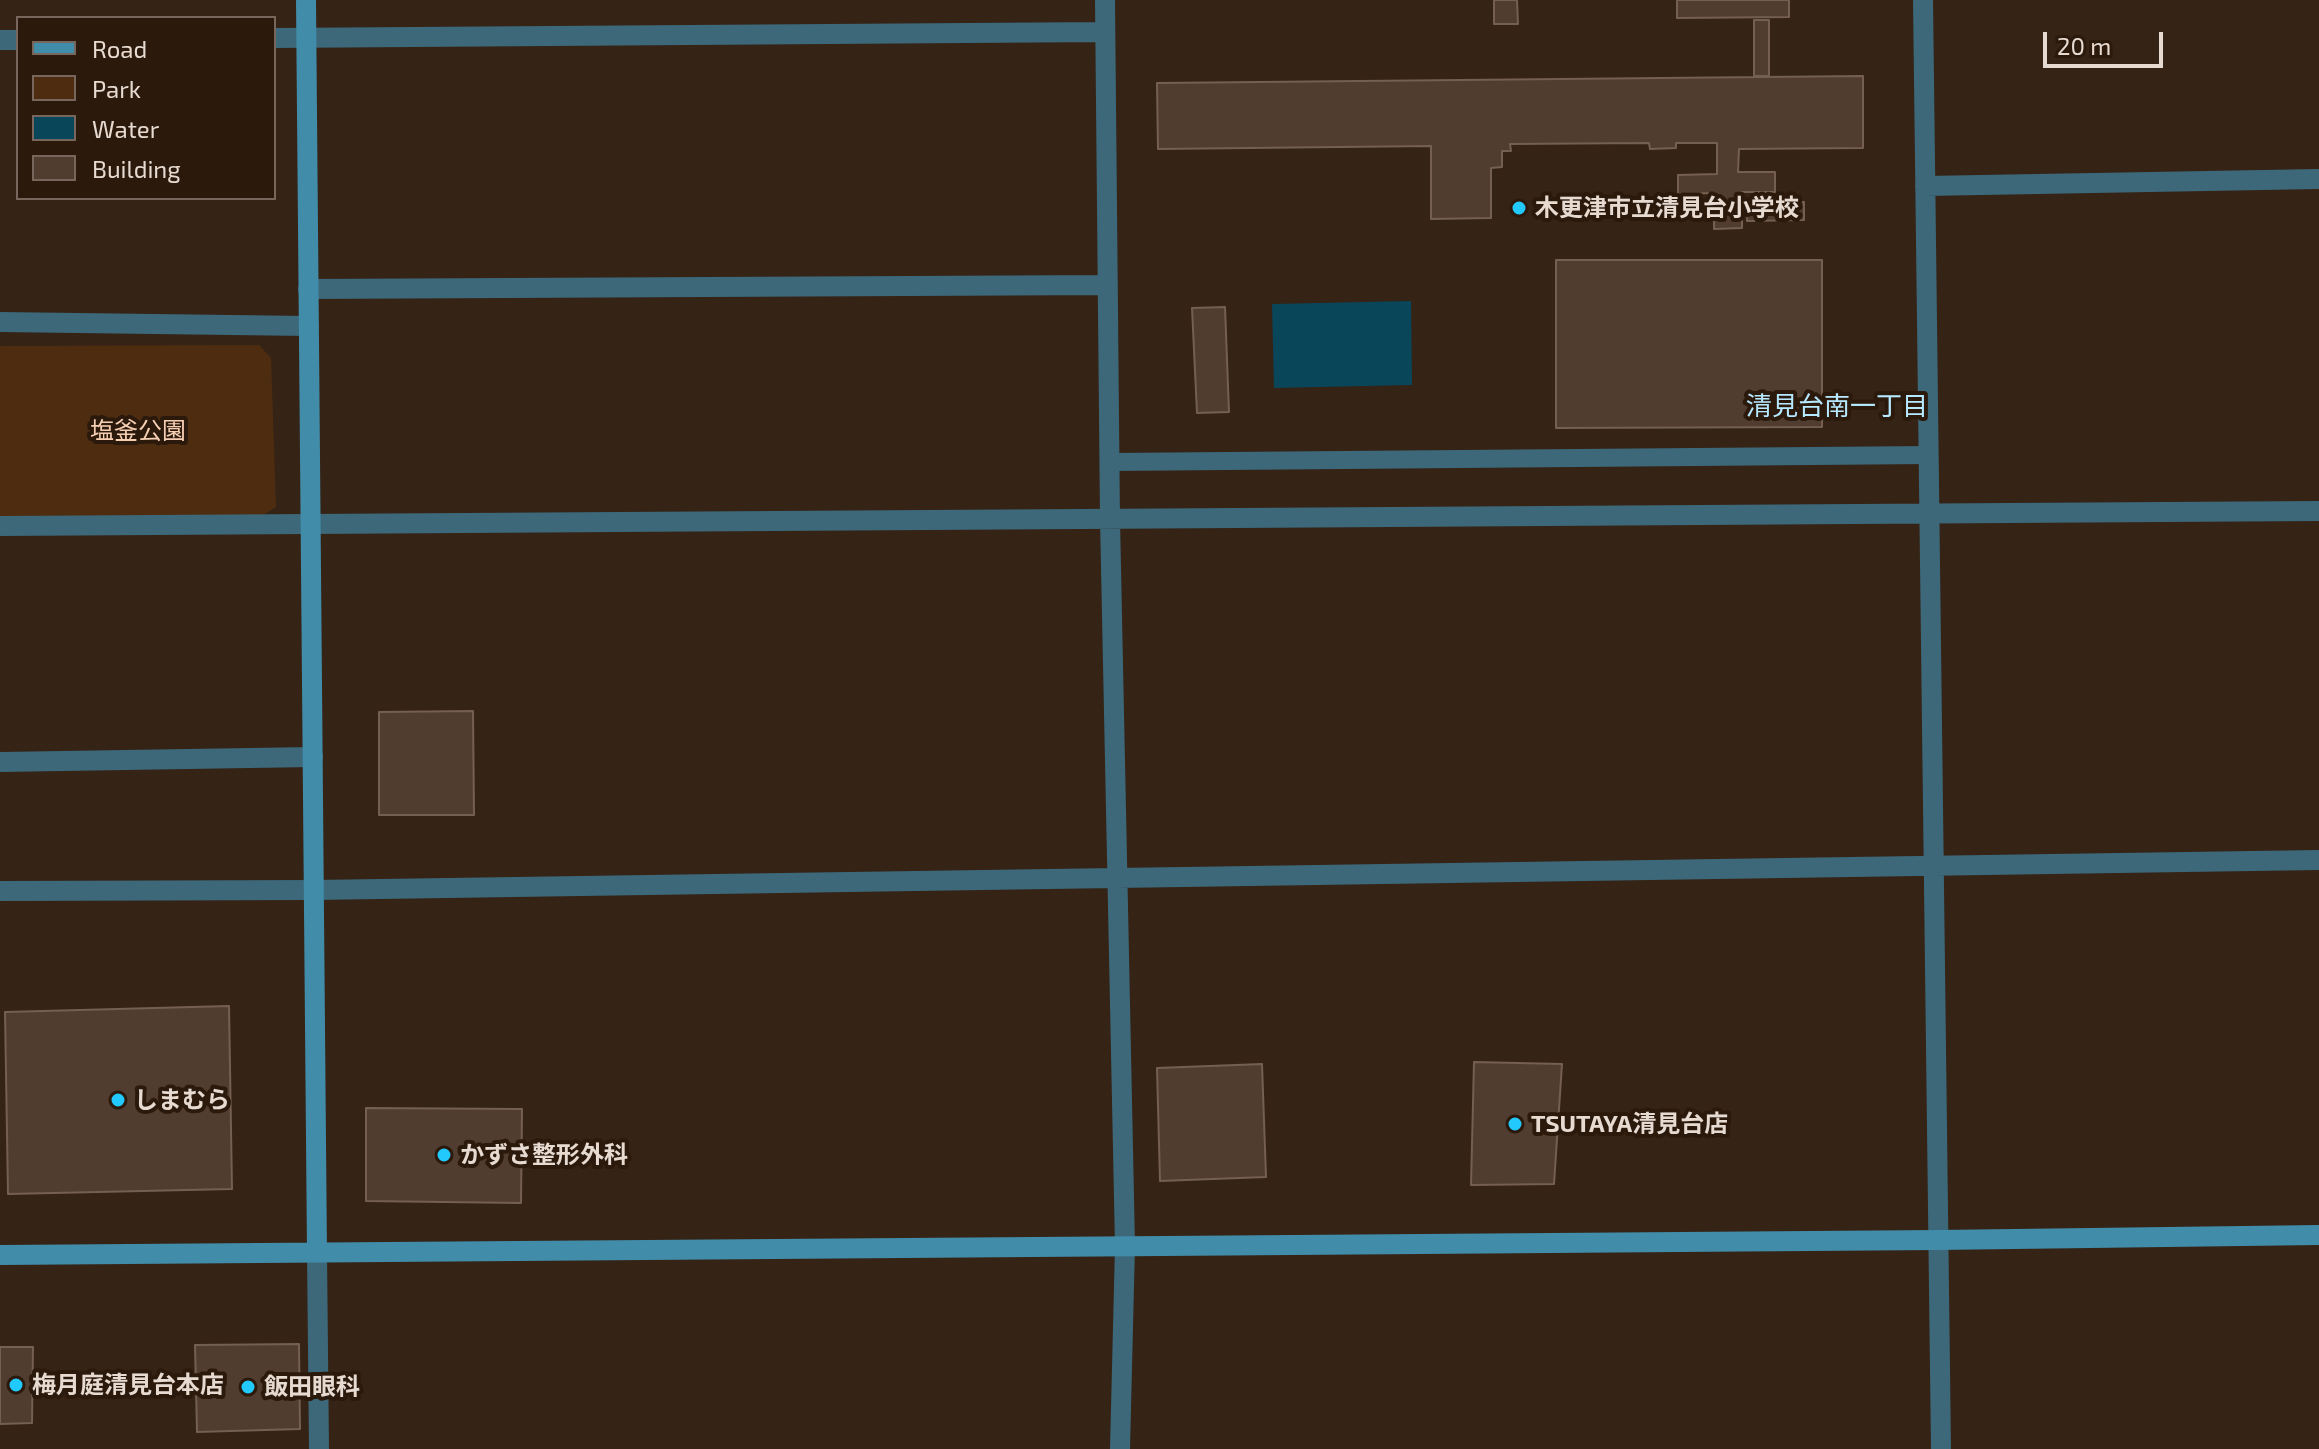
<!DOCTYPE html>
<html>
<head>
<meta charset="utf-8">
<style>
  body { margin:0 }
  #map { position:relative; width:2319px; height:1449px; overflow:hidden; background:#352315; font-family:"Exo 2",sans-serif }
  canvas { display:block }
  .legend { position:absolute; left:16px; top:16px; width:260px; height:184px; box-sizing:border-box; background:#2b190c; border:2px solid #76665b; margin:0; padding:10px 14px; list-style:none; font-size:24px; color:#e6dad1 }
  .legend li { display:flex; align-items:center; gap:16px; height:40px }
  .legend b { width:40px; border:2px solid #76665b }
  .scale { position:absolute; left:2043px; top:32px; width:120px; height:36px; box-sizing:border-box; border:4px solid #e6dad1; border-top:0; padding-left:10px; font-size:24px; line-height:28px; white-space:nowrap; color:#e6dad1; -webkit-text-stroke:6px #2b190c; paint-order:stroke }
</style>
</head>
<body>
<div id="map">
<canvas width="2319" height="1449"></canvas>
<ul class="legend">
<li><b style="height:10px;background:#418ca9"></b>Road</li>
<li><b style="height:22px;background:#4e2c10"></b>Park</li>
<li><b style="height:22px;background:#09465a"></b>Water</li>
<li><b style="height:22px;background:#513d2f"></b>Building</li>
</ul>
<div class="scale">20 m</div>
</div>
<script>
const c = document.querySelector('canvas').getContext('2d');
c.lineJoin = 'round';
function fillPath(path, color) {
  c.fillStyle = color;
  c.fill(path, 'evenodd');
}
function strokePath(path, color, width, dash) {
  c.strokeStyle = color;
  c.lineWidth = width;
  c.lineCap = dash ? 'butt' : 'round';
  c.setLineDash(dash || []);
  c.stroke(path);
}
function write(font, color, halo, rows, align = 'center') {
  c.font = font + ' "Exo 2","Noto Sans JP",sans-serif';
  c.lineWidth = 8;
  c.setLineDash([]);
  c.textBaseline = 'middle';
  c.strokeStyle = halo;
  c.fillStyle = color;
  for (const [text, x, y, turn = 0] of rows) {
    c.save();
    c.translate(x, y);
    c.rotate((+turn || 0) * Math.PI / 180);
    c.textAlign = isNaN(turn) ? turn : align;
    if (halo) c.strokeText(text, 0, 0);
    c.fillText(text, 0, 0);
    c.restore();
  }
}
const green = new Path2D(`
  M 259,345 L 271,358 L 276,507 L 260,517 L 0,516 L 0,346 Z`);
const water = new Path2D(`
  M 1411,301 L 1412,385 L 1274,388 L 1272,304 Z`);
const building = new Path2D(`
  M 1494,0 L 1517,0 L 1518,24 L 1494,24 Z
  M 1677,0 L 1789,0 L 1789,17 L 1677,18 Z
  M 1754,20 L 1769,20 L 1769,76 L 1754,76 Z
  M 1863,76 L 1863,148 L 1739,149 L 1738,172 L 1775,172 L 1775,192 L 1742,192 L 1742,228 L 1714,229 L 1714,193 L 1678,194 L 1678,175 L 1717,174 L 1717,143 L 1676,143 L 1676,148 L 1650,149 L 1649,143 L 1510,144 L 1511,151 L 1502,151 L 1502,167 L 1491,168 L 1491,218 L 1431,219 L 1431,146 L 1158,149 L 1157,83 Z
  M 1748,202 L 1804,202 L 1804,220 L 1747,221 Z
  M 1556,260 L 1822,260 L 1822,427 L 1556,428 Z
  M 1225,307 L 1229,412 L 1197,413 L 1192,308 Z
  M 473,711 L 474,815 L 379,815 L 379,712 Z
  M 229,1006 L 232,1189 L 8,1194 L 5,1012 Z
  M 1474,1062 L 1562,1064 L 1554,1184 L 1471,1185 Z
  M 1262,1064 L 1266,1177 L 1160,1181 L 1157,1068 Z
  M 366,1108 L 522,1109 L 521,1203 L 366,1201 Z
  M 299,1344 L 300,1429 L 197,1432 L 195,1345 Z
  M 0,1347 L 33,1347 L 32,1423 L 0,1424 Z`);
const lane = new Path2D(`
  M 1109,462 L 1929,455`);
const street = new Path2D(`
  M 1105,0 L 1110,519 L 1125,1246 L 1120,1449
  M 1923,0 L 1941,1449
  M 274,38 L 1105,32
  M 0,40 L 18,40
  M 1925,186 L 2319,179
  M 308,289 L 1108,285
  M 0,322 L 309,326
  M 0,526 L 2319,511
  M 0,762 L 313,757
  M 0,891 L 314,890 L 2319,860
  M 317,1253 L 319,1449`);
const secondary = new Path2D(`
  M 306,0 L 317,1253
  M 0,1255 L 1938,1240 L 2319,1235`);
const markers = [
  [1519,208,8,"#21c9fd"],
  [118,1100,8,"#21c9fd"],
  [1515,1124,8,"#21c9fd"],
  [444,1155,8,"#21c9fd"],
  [16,1385,8,"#21c9fd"],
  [248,1387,8,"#21c9fd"]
];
const poiNames = [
  ["木更津市立清見台小学校",1535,208],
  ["しまむら",134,1100],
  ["TSUTAYA清見台店",1531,1124],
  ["かずさ整形外科",460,1155],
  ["梅月庭清見台本店",32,1385],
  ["飯田眼科",264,1387]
];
const parkNames = [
  ["塩釜公園",138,431]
];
const neighbourhoodNames = [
  ["清見台南一丁目",1837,406]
];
fillPath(green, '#4e2c10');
fillPath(water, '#09465a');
fillPath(building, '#513d2f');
strokePath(building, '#745f50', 2);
strokePath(lane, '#3c687a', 18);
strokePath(street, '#3c687a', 20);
strokePath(secondary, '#418ca9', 20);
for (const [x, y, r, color] of markers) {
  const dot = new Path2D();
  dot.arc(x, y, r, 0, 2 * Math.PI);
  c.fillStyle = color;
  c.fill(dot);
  strokePath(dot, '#2b190c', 3);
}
write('bold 24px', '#e6dad1', '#2b190c', poiNames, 'left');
write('24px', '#f6cfb3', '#2b190c', parkNames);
write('26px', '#b6e9ff', '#2b190c', neighbourhoodNames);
</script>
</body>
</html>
